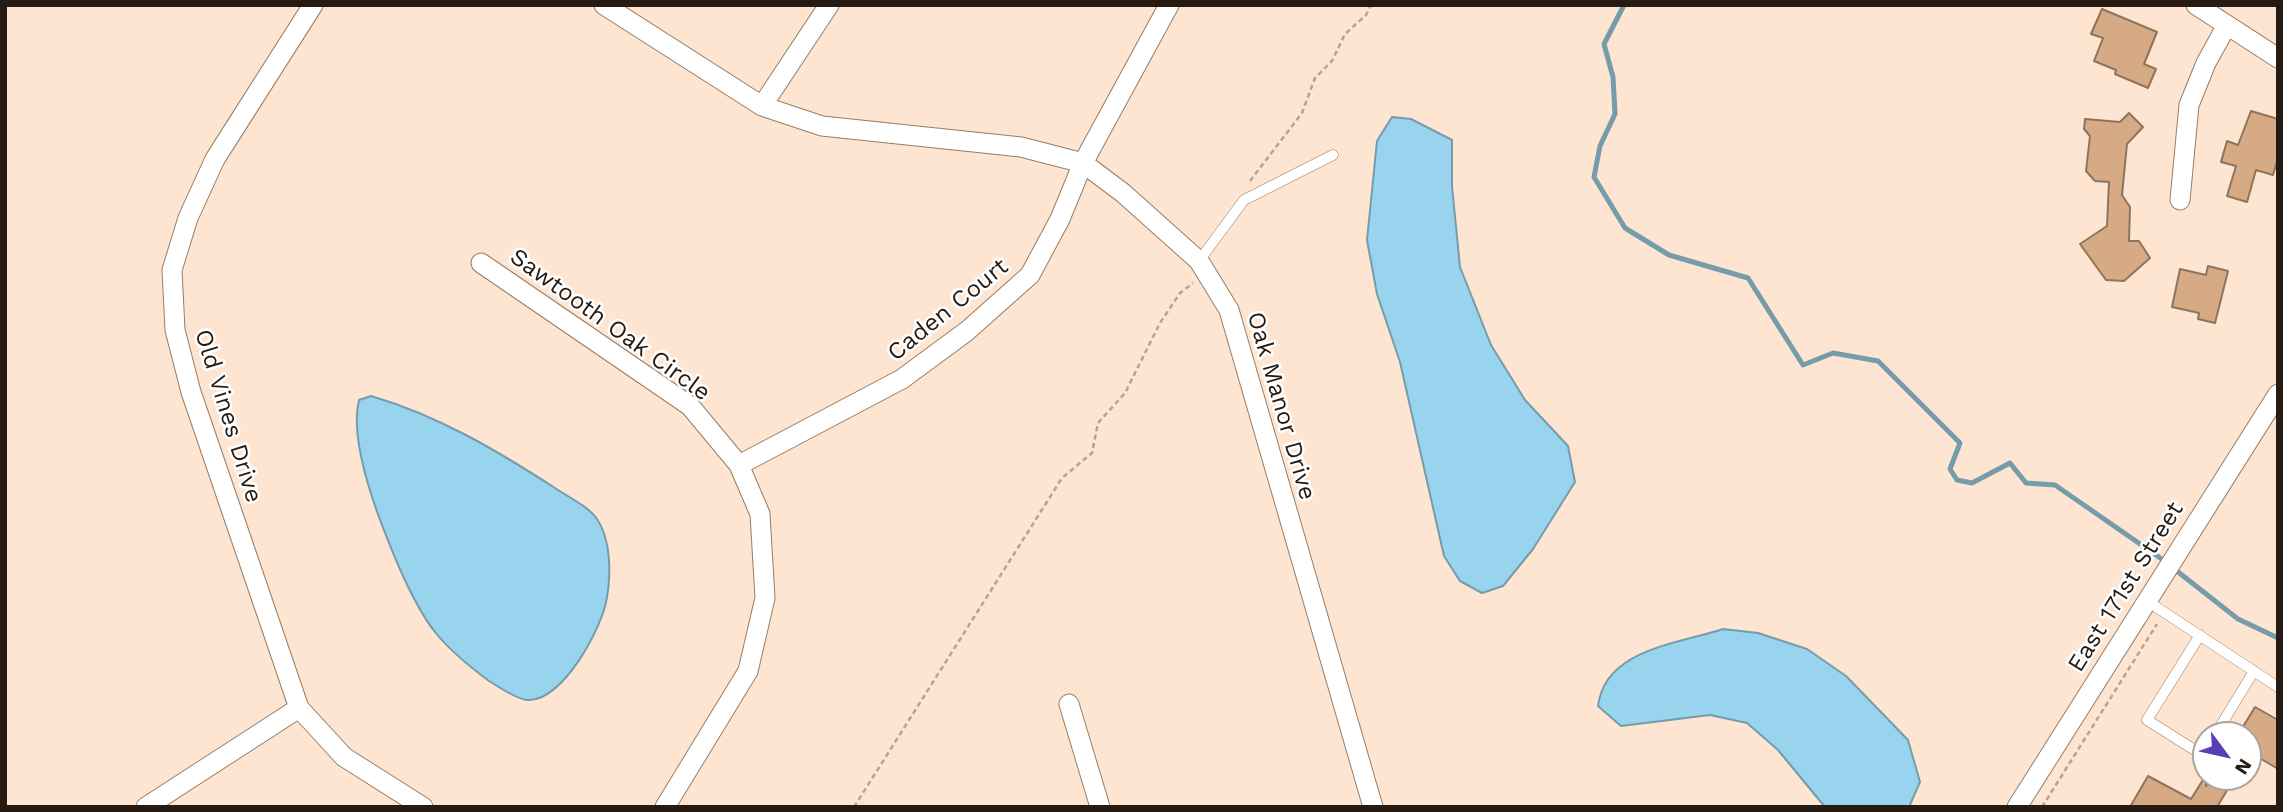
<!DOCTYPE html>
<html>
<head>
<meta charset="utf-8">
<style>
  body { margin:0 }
  #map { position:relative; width:2283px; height:812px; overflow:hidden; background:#fde5d1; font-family:"Work Sans",sans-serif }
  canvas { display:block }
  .frame { position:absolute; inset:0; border:7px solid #261b12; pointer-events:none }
  .north { position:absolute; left:2192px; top:721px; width:70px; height:70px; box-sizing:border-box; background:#fff; border:2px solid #a8a4a0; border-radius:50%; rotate:123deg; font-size:19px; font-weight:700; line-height:28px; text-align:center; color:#261b12 }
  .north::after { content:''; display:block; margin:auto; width:24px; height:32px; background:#593eb6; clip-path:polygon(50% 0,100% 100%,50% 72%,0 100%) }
</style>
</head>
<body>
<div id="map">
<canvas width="2283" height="812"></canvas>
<div class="frame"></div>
<div class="north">N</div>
</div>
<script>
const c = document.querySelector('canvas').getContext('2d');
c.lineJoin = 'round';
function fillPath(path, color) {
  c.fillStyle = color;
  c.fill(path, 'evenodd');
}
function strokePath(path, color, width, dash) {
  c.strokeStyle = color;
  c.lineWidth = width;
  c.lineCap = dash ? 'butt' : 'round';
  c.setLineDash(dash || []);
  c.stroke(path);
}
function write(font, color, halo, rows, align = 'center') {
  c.font = font + ' "Work Sans",sans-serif';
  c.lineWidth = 5;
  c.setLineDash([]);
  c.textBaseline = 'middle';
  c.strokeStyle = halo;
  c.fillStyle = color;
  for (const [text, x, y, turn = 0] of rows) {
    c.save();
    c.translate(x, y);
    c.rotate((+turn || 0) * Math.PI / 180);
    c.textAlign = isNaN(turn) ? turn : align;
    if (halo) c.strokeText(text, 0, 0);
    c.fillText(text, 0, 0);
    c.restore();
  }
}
const water = new Path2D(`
  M 1392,117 L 1411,119 L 1452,140 L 1452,186 L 1460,267 L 1491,345 L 1525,400 L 1568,446 L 1575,482 L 1533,549 L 1503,586 L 1482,593 L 1460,581 L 1444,556 L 1400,362 L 1377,294 L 1367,240 L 1377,141 Z
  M 371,396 C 439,416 496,450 555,488 C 568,497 588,506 597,519 C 611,539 611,575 607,597 C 603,627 562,703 527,700 C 516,699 499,687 489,681 C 439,644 424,624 399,567 C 381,525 348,444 359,400 Z
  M 1723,629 L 1758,633 L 1807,649 L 1846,676 L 1908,740 L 1920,782 L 1909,807 L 1825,807 L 1778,750 L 1747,723 L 1710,715 L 1621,726 L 1598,706 C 1605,649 1678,644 1723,629 Z`);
const stream = new Path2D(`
  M 1624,5 L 1604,44 L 1613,77 L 1615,114 L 1600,146 L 1594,177 L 1625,228 L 1669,255 L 1748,278 L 1803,365 L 1833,353 L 1878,361 L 1960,443 L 1950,469 L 1957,480 L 1972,483 L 2010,463 L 2026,483 L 2055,485 L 2166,562
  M 2173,568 L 2238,619 L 2278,638`);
const building = new Path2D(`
  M 2102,9 L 2157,32 L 2144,64 L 2156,69 L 2148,88 L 2115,74 L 2116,70 L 2094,61 L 2103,38 L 2091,34 Z
  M 2251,111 L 2278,119 L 2278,158 L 2273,175 L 2256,170 L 2247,202 L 2227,196 L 2236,166 L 2221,162 L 2227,141 L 2238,145 Z
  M 2129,113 L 2143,127 L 2127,144 L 2122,195 L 2130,207 L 2129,241 L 2139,241 L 2150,258 L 2124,281 L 2106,280 L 2080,244 L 2107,226 L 2109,182 L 2095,181 L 2086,171 L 2090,136 L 2084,129 L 2085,119 L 2120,122 Z
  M 2208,266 L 2228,271 L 2215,323 L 2198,319 L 2199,313 L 2172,307 L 2180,269 L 2206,275 Z
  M 2255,707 L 2278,720 L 2278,769 L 2248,751 L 2248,735 L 2238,735 Z
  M 2206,775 L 2206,786 L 2212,777 L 2235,777 L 2217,807 L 2130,807 L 2148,776 L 2191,799 Z`);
const path = new Path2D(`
  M 1250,181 L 1302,113 L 1315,78 L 1332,61 L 1345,34 L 1366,15 L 1371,5
  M 854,807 L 1062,478 L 1092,453 L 1098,423 L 1125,393 L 1160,323 L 1180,293 L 1193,283
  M 2042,807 L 2157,624`);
const lane = new Path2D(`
  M 1199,261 L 1244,200 L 1333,155
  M 2147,601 L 2278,687
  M 2200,635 L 2147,720 L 2193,749 L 2206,748
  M 2215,735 L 2254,671`);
const street = new Path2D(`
  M 313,5 L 215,159 L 188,218 L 172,270 L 175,330 L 191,392 L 299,708 L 344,757 L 423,807
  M 604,5 L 762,106 L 822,126 L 1021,147 L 1083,163 L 1123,193 L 1199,261 L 1229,310 L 1373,807
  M 2196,5 L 2278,58
  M 762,106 L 829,5
  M 2180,200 L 2189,105 L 2206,63 L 2227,25
  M 481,263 L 690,406 L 739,465 L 760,514 L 765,598 L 748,671 L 665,807
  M 739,465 L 902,379 L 967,331 L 1030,275 L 1060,219 L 1083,163 L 1169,5
  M 1069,704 L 1100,807
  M 146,807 L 299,708
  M 2017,807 L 2278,394`);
const streetNames = [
  ["Caden Court",948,310,-39],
  ["Sawtooth Oak Circle",610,325,36],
  ["Oak Manor Drive",1281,406,74],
  ["Old Vines Drive",228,416,73],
  ["East 171st Street",2126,587,-58]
];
fillPath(water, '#98d4ee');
strokePath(water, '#769cac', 2);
strokePath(stream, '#769cac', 5);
fillPath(building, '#d5aa84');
strokePath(building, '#8e745c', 2);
strokePath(lane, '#977d65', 11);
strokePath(street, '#977d65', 21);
strokePath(path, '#b7a393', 2.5, [5, 3.5]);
strokePath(lane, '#fff', 10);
strokePath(street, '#fff', 19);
write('24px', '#261b12', '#fff', streetNames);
</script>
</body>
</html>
